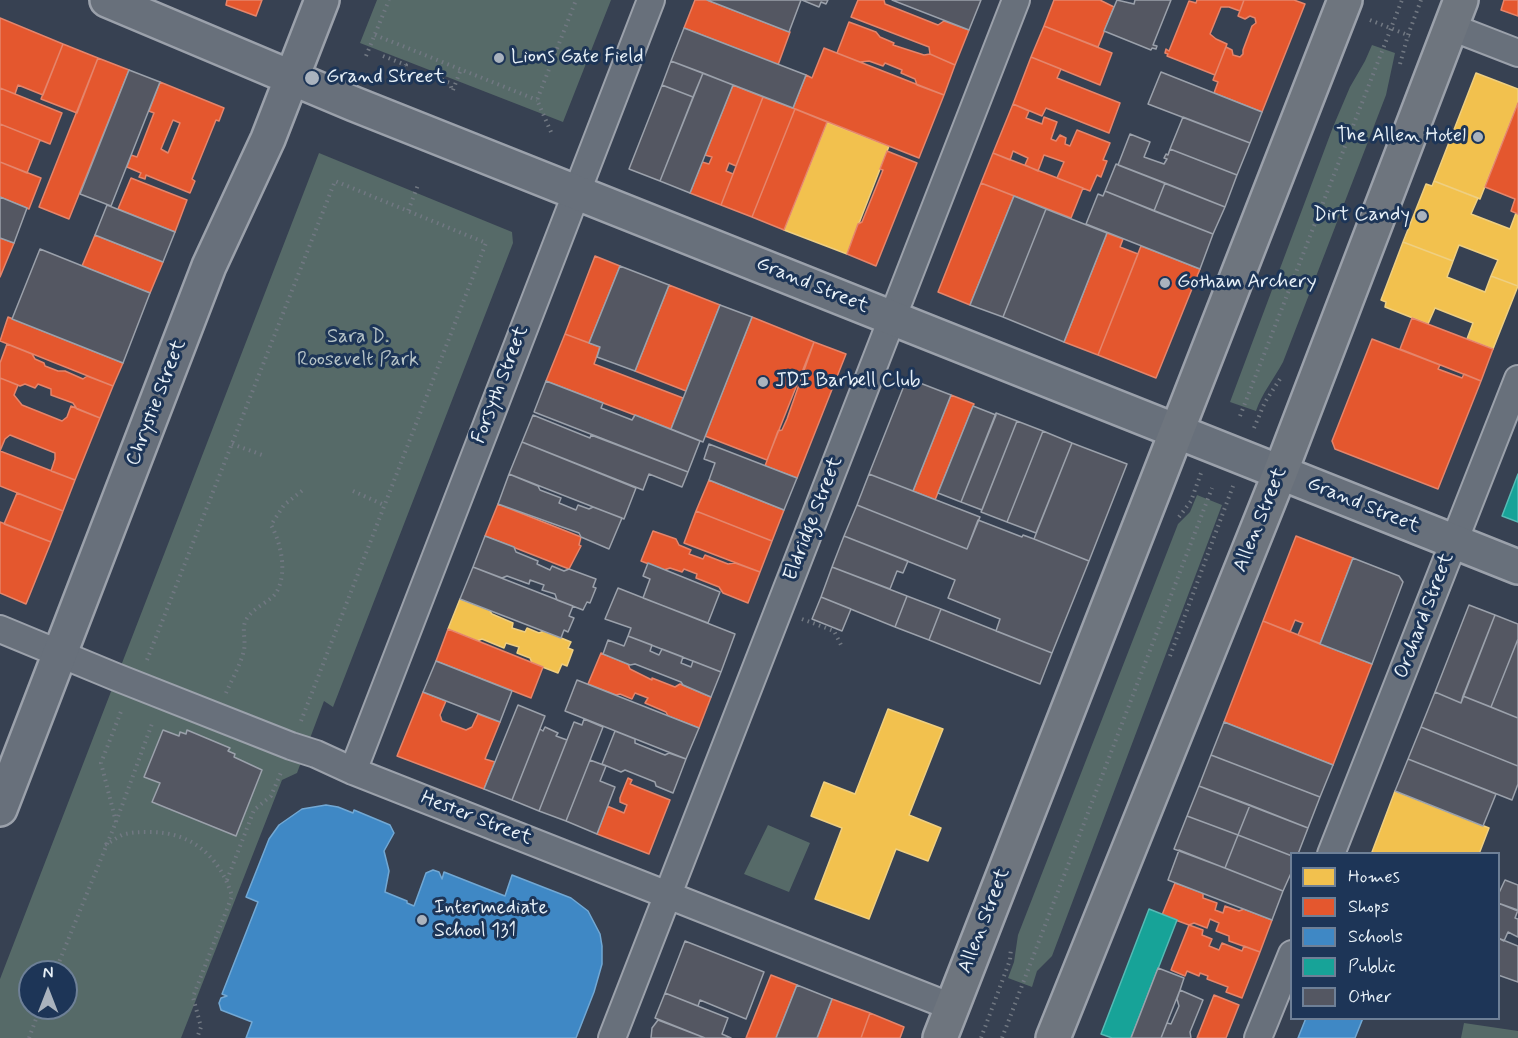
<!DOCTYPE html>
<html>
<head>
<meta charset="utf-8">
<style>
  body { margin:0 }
  #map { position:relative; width:1518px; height:1038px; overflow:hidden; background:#374152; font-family:Mynerve,sans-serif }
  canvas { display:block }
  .legend { position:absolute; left:1290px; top:852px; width:210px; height:168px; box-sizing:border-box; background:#1d3557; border:2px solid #6e8097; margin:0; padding:8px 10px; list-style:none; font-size:18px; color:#e8f1f8 }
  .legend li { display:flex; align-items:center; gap:12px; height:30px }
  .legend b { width:30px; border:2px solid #6e8097 }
  .north { position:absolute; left:18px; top:960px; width:60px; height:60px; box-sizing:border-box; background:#1d3557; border:2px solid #6e8097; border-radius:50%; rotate:0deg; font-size:16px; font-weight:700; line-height:24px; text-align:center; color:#e8f1f8 }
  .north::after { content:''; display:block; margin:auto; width:21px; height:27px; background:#aab3be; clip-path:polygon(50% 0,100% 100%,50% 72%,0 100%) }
</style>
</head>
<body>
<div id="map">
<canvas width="1518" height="1038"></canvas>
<ul class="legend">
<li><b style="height:16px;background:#f2c14e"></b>Homes</li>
<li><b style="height:16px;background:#e4572e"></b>Shops</li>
<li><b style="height:16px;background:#3f88c5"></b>Schools</li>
<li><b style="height:16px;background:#17a398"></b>Public</li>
<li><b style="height:16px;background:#545762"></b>Other</li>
</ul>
<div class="north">N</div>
</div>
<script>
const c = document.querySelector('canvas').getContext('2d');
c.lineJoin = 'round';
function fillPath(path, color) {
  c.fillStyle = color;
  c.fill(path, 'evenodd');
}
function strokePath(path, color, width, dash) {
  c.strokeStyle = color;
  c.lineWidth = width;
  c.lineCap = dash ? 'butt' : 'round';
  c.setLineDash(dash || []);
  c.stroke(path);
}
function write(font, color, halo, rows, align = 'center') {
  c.font = font + ' Mynerve,sans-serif';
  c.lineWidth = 6;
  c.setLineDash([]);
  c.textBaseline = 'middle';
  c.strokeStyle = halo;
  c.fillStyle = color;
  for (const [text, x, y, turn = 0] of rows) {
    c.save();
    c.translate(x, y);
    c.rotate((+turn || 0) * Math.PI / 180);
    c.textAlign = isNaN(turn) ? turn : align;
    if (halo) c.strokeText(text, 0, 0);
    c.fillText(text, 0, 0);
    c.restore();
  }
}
const green = new Path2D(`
  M 377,0 L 611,0 L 563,122 L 360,43 Z
  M 1372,45 L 1395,53 L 1386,95 L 1283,362 C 1274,379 1262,393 1256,411 L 1230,402 L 1333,127 L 1350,87 L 1365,61 Z
  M 319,153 L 512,232 L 513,243 L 333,707 L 324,701 L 297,773 L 282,780 L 181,1038 L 0,1038 L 0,979 ZM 30,972 L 66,972 L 66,1008 L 30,1008 Z
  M 1197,495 L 1222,505 L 1052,956 L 1037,971 L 1032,987 L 1008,978 L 1014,962 L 1018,935 L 1178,524 L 1190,512 Z
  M 768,825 L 810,843 L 789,892 L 744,874 Z
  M 1464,1023 L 1518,1031 L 1518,1038 L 1461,1038 Z`);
const homes = new Path2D(`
  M 1476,73 L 1518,89 L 1518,103 L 1480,199 L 1434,181 Z
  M 827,122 L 889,146 L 847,254 L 784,230 Z
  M 1434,181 L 1478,198 L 1471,214 L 1510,229 L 1516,213 L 1518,214 L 1518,286 L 1491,276 L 1498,260 L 1459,245 L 1453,261 L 1403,242 L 1426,184 L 1432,186 Z
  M 1403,242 L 1453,261 L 1447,277 L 1452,279 L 1485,292 L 1491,276 L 1518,286 L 1493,349 L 1467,339 L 1473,323 L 1435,308 L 1428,324 L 1385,307 L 1386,302 L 1381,300 Z
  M 460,599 L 489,610 L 492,614 L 513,623 L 512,628 L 525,632 L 527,628 L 539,633 L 544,631 L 571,642 L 568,648 L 573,650 L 567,666 L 562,664 L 558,673 L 532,663 L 530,658 L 517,653 L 519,647 L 506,643 L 504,648 L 482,639 L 477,641 L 448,629 Z
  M 888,709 L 943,729 L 909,815 L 941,828 L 928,861 L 896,849 L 869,919 L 815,899 L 842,828 L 811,816 L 824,782 L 855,794 Z
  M 1395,791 L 1489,828 L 1479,854 L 1376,854 L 1372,852 Z`);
const shops = new Path2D(`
  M 227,0 L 262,0 L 256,16 L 226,5 Z
  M 695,0 L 707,0 L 790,32 L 778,65 L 684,28 Z
  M 858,0 L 884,0 L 885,4 L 938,25 L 944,21 L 969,30 L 955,65 L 930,54 L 929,47 L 851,17 Z
  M 1054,0 L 1100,0 L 1114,7 L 1098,47 L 1044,26 Z
  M 1197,0 L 1244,0 L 1240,11 L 1229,7 L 1221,7 L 1210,34 L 1216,39 L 1227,44 L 1215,75 L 1167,56 L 1168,54 L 1165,53 L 1166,49 L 1169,51 L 1189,1 L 1196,3 Z
  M 1244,0 L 1294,0 L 1305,4 L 1262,112 L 1214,93 L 1218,82 L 1213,80 L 1226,47 L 1232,50 L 1233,55 L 1240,57 L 1243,54 L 1243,50 L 1252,26 L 1256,23 L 1255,18 L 1250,16 L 1245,19 L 1238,16 Z
  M 1504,0 L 1518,0 L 1518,16 L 1501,10 Z
  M 0,18 L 63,44 L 43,95 L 18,85 L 15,94 L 0,88 Z
  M 849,22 L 876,32 L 880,37 L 894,43 L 893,45 L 924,55 L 930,54 L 955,65 L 944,95 L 917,85 L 915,79 L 901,73 L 902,70 L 885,63 L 883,66 L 869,61 L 860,62 L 837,53 Z
  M 1044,26 L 1112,53 L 1100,85 L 1031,57 Z
  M 63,44 L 98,58 L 77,113 L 41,99 Z
  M 824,48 L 944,95 L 919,158 L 793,108 L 806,75 L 812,78 Z
  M 1031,57 L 1061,69 L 1057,78 L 1120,103 L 1109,133 L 1046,108 L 1042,116 L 1013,104 Z
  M 98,58 L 129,70 L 69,219 L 39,207 Z
  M 160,82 L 224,108 L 219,121 L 216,120 L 192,179 L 195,181 L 190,193 L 146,175 L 145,179 L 139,177 L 141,173 L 127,167 L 131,155 L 137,157 L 154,113 L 149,111 ZM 173,120 L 180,123 L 168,153 L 161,149 Z
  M 733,85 L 763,97 L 736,166 L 729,163 L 726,171 L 733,174 L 721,205 L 690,193 L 702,162 L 709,164 L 712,157 L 705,155 Z
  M 0,88 L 62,113 L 50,144 L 0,124 Z
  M 763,97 L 795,109 L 752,217 L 721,205 Z
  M 1518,103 L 1518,214 L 1511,211 L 1515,199 L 1485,187 Z
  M 1013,104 L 1029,111 L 1026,118 L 1042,124 L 1044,117 L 1057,122 L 1051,139 L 1056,141 L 1060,135 L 1066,138 L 1065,144 L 1070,146 L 1077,130 L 1110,143 L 1103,160 L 1107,161 L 1101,177 L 1097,175 L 1090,191 L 1057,178 L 1064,162 L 1044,155 L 1038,171 L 1025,165 L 1028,158 L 1013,151 L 1010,160 L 993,153 Z
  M 795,109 L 827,122 L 784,230 L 752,217 Z
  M 0,124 L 40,140 L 27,173 L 0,162 Z
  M 887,151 L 917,163 L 876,266 L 847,254 L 858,224 L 862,222 L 883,170 L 880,169 Z
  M 993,153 L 1083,188 L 1071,218 L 981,183 Z
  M 0,162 L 41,178 L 29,209 L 0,197 Z
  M 131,178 L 187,200 L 175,232 L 118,209 Z
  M 981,183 L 1014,196 L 970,305 L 938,292 Z
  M 1107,233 L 1123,239 L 1120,247 L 1138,254 L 1098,355 L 1064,342 Z
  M 95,235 L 163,262 L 150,293 L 82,266 Z
  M 0,238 L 14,243 L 0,277 Z
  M 1141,246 L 1200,269 L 1156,378 L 1098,355 Z
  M 595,256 L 620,266 L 589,343 L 565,334 Z
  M 669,285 L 720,305 L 686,391 L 635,371 Z
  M 8,317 L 123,363 L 113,386 L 0,341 Z
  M 752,317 L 814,342 L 767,460 L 705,436 Z
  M 1412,318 L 1493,349 L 1481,381 L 1400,349 Z
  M 565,334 L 600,347 L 594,364 L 683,398 L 671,429 L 546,381 Z
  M 1372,339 L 1440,365 L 1438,369 L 1462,378 L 1464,374 L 1481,381 L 1438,489 L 1335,449 L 1332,441 Z
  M 814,342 L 846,354 L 797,478 L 765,466 L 778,431 L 782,430 L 787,419 Z
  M 7,344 L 32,354 L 35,359 L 44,363 L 45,366 L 58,371 L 65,371 L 83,379 L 87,376 L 113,386 L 100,418 L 77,409 L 73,403 L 51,395 L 51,389 L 38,384 L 35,388 L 25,384 L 20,386 L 0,378 L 0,363 Z
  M 0,378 L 18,385 L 14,395 L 22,405 L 62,421 L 67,417 L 71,406 L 100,418 L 75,480 L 51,471 L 55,459 L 55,453 L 10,435 L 5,439 L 0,451 Z
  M 951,395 L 974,404 L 935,500 L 913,491 Z
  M 0,451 L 75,480 L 63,511 L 0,486 Z
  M 709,480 L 784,510 L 772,541 L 696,511 Z
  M 17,493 L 63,511 L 51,542 L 4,524 Z
  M 498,504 L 581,537 L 579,545 L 581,546 L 569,569 L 485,536 Z
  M 696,511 L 772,541 L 760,572 L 684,543 Z
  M 0,522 L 51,542 L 26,604 L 0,593 Z
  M 653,531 L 676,539 L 679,545 L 691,550 L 689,554 L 703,559 L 705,555 L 728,564 L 735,563 L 760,572 L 748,603 L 723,593 L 719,587 L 696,578 L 697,574 L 684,569 L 682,572 L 670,568 L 664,570 L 641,561 Z
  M 1296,536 L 1353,558 L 1320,644 L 1298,635 L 1303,623 L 1295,620 L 1290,632 L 1263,621 Z
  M 1263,621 L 1372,664 L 1333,765 L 1224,722 Z
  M 448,629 L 543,667 L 531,698 L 436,661 Z
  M 601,653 L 628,664 L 630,669 L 652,680 L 652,678 L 675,687 L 680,684 L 711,697 L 699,728 L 668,716 L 666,712 L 645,703 L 648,698 L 635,693 L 632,699 L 620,694 L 616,695 L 588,684 Z
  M 423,692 L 446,701 L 440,715 L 442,721 L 466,730 L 472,727 L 478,714 L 500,722 L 485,759 L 495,762 L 484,789 L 397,756 Z
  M 628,778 L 632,780 L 630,784 L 670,800 L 649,854 L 597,834 L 607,806 L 624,813 L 627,805 L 620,802 L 620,798 Z
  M 1175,883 L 1203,893 L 1203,898 L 1217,903 L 1215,910 L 1223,913 L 1225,906 L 1239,911 L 1244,909 L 1272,920 L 1260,952 L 1229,941 L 1229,936 L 1216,931 L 1219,923 L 1210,919 L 1207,928 L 1194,923 L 1189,925 L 1162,915 Z
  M 1189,925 L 1203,930 L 1202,935 L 1212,939 L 1209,946 L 1219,950 L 1222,943 L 1242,951 L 1244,946 L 1260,952 L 1242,998 L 1226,992 L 1228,987 L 1207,979 L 1208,976 L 1200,973 L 1199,976 L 1187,971 L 1185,976 L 1171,970 Z
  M 771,975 L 797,985 L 776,1038 L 746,1038 Z
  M 1214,995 L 1239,1005 L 1226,1038 L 1197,1038 Z
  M 832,999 L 870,1013 L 861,1038 L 817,1038 Z
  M 870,1013 L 904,1027 L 900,1038 L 861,1038 Z`);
const schools = new Path2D(`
  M 326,805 L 338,807 L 353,813 L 354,810 L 390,825 L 394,833 L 384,851 L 389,871 L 385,892 L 407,901 L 407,903 L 414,906 L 426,873 L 433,870 L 439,872 L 442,879 L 444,872 L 505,896 L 512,875 L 571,898 L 588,911 L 600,934 L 602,946 L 602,964 L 594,992 L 576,1038 L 246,1038 L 252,1022 L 221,1010 L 219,1003 L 221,998 L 227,996 L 222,994 L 258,902 L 246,897 L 269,839 L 279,825 L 302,809 Z
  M 1306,1018 L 1363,1018 L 1355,1038 L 1298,1038 Z`);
const public = new Path2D(`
  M 1518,474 L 1518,522 L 1502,516 Z
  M 1149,909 L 1177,920 L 1131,1038 L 1112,1038 L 1101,1034 Z`);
const building = new Path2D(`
  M 707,0 L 801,0 L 789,32 Z
  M 802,0 L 828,0 L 826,4 L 821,2 L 819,7 Z
  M 892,0 L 981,0 L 969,30 Z
  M 1117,0 L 1134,4 L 1135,0 L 1171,0 L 1153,45 L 1157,46 L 1156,49 L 1152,48 L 1151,50 L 1104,31 Z
  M 684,28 L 806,75 L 793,108 L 671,61 Z
  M 671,61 L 703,73 L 693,97 L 662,85 Z
  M 129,70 L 160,82 L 111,206 L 80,194 Z
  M 1161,72 L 1262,112 L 1250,143 L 1148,104 Z
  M 703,73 L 733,85 L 690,193 L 660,181 Z
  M 662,85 L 693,97 L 660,181 L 629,169 Z
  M 1183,117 L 1250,143 L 1237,175 L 1170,149 Z
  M 1130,134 L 1150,142 L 1144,157 L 1164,164 L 1167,159 L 1164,158 L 1166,154 L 1168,155 L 1170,149 L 1237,175 L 1225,207 L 1118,165 Z
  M 1116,164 L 1165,183 L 1154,211 L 1105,191 Z
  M 1165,183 L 1225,207 L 1213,234 L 1154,211 Z
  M 1105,191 L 1213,234 L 1200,269 L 1086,224 L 1098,194 L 1103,196 Z
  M 1014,196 L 1046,209 L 1003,317 L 970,305 Z
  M 0,197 L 27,208 L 14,243 L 0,238 Z
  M 107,205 L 175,232 L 163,262 L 95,235 Z
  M 1046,209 L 1107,233 L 1064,342 L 1003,317 Z
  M 40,249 L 150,293 L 123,363 L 12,319 Z
  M 620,266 L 669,285 L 635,371 L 597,357 L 600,347 L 589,343 Z
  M 720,305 L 752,317 L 703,442 L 671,429 Z
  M 907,378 L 951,395 L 913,491 L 869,474 Z
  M 546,381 L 603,403 L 601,408 L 632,420 L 635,415 L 700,441 L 688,472 L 534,412 Z
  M 973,406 L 996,415 L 961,502 L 938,493 Z
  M 996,413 L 1017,421 L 982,510 L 961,502 Z
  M 533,415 L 590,438 L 591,435 L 688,472 L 682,487 L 649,474 L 643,490 L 522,442 Z
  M 1017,421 L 1043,431 L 1007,522 L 981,512 Z
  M 1043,431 L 1072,443 L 1036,533 L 1007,522 Z
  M 522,442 L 636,488 L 624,519 L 509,474 Z
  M 1072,443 L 1127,464 L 1089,561 L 1034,539 Z
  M 709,444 L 797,478 L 784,510 L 709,480 L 715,463 L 704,459 Z
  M 509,474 L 538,486 L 540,490 L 561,498 L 559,503 L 576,510 L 578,505 L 589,509 L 593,507 L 622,518 L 609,549 L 581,537 L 579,533 L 498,504 Z
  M 869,474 L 980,517 L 967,549 L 857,505 Z
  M 857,505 L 967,549 L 978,520 L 1022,537 L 1023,535 L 1034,539 L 1089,561 L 1052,653 L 996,631 L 1000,619 L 948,598 L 955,580 L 844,536 Z
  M 485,536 L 514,547 L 516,552 L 538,561 L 537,564 L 550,570 L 552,566 L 564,571 L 569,569 L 596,579 L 593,587 L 596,588 L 590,603 L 587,602 L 583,610 L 557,600 L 555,594 L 542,590 L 544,585 L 530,580 L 529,584 L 507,576 L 502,578 L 473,567 Z
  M 844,536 L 908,561 L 903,573 L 897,571 L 890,589 L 832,567 Z
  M 1353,558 L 1399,576 L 1403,582 L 1372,664 L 1320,644 Z
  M 648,563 L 720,592 L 708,623 L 643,598 L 650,579 L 643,576 Z
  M 473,567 L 573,606 L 569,616 L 574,618 L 568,632 L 564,630 L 561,638 L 460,599 Z
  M 832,567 L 907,596 L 895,627 L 821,597 Z
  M 618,588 L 735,634 L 721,672 L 628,636 L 631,628 L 605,619 Z
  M 907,596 L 941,609 L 929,640 L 895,627 Z
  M 821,597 L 851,609 L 842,631 L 812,619 Z
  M 1469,605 L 1495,615 L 1461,703 L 1435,692 Z
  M 941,609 L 1052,653 L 1040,684 L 929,640 Z
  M 1495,615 L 1518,624 L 1518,639 L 1491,707 L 1463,696 Z
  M 628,636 L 652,645 L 650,651 L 659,655 L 662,649 L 683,657 L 681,663 L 691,667 L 693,661 L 721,672 L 711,697 L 683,685 L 681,682 L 635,664 L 630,665 L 603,654 L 608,640 L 624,646 Z
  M 1518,639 L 1518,718 L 1491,707 Z
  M 436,661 L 512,691 L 500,722 L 423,692 Z
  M 577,680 L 699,728 L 686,759 L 565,711 Z
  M 1435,692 L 1461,703 L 1463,696 L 1518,718 L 1518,766 L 1421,727 Z
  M 518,705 L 545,716 L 512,800 L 484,789 Z
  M 584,719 L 603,727 L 566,821 L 539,811 L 574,722 L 582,725 Z
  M 1224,722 L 1333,765 L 1320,797 L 1211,755 Z
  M 545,727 L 558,733 L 556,736 L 567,740 L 539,811 L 512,800 L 540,729 L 543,731 Z
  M 1421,727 L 1518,766 L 1518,784 L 1512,800 L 1408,759 Z
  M 163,730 L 179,736 L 180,732 L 186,734 L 187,730 L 230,748 L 228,751 L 235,754 L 234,757 L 262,770 L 236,836 L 152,802 L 160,783 L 144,777 Z
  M 615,731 L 635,739 L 635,743 L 665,755 L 669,753 L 686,759 L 673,793 L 656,786 L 655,782 L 625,770 L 621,772 L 602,764 Z
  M 1211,755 L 1320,797 L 1308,828 L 1199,786 Z
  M 1408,759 L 1496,794 L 1483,826 L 1395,791 Z
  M 590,760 L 606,766 L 600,781 L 615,787 L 597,834 L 566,821 Z
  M 1199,786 L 1250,805 L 1238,835 L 1187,816 Z
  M 1250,805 L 1308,828 L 1298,854 L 1292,854 L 1292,856 L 1238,835 Z
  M 1187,816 L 1238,835 L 1225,868 L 1174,849 Z
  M 1238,835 L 1292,856 L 1292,871 L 1283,891 L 1225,868 Z
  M 1179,850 L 1283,891 L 1272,920 L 1168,880 Z
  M 1505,880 L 1518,885 L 1518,911 L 1498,903 L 1498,895 Z
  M 1498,903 L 1518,910 L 1515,918 L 1518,919 L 1518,937 L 1508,932 L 1504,941 L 1498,938 Z
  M 1498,938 L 1518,946 L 1518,982 L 1498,975 Z
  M 685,941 L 764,972 L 746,1019 L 700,1000 L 698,1006 L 665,993 Z
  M 1158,968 L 1184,978 L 1180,990 L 1161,1038 L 1131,1038 Z
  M 797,985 L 832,999 L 817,1038 L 776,1038 Z
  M 1180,990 L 1203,1000 L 1190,1032 L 1191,1038 L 1161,1038 L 1167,1023 L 1171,1024 L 1179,1006 L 1177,999 Z
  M 665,993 L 728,1018 L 722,1034 L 731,1038 L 705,1038 L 655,1018 Z
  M 658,1020 L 705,1038 L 651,1038 L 652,1028 Z`);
const path = new Path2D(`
  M 1370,20 L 1410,36
  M 375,35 L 537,100
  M 366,56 L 389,0
  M 383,56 L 406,65 L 403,71
  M 1400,64 L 1408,35 L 1421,0
  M 431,75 L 450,83 L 452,90
  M 453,90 L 461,69
  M 551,132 L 537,100 L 576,0
  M 1240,416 L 1402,0
  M 1254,428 L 1265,402 L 1280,379
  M 232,444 L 265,456
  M 353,491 L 384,505
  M 1179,517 L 1191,501 L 1201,473
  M 802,619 L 834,631 L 841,645
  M 1170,656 L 1233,486
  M 147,660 L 335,181 L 408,211 L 418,185
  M 226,693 C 232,679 241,664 244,650 C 246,641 242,630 245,622 C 251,608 270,602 276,593 C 288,573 281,543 271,525 L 284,505 L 303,490
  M 301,721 L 486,243 L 408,211
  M 116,822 L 101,763 L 122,709
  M 105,845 C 111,842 116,838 122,835 C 131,832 140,832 150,832 C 192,832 220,857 232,896 L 193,997 L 201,1027 L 197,1038
  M 227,880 L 254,810 L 271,796 L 282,770
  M 55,972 L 116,822 L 153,721
  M 29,1038 L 40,1008
  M 981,1038 L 1010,960 L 1011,948
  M 1002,1038 L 1212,488`);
const street = new Path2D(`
  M 1451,27 L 1518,53
  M 0,629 L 116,677 L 291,746 L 316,754 L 353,771 L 952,1007
  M 353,771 L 651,0
  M 1331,854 L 1518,379
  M 612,1038 L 1016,0
  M 1258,1038 L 1292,954`);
const secondary = new Path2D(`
  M 107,0 L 354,104 L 1518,567
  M 0,809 L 209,266 L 268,139 L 322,0`);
const primary = new Path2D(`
  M 940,1038 L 1345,0
  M 1053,1038 L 1280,473 L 1461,0`);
const markers = [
  [499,58,6,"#aab3be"],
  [312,78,8,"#aab3be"],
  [1478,137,6,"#aab3be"],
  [1422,216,6,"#aab3be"],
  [1165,283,6,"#aab3be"],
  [763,382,6,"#aab3be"],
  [422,920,6,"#aab3be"]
];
const poiNames = [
  ["Lions Gate Field",511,58],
  ["Grand Street",326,78],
  ["The Allen Hotel",1466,137,"right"],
  ["Dirt Candy",1410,216,"right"],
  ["Gotham Archery",1177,283],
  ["JDI Barbell Club",775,382],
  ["Intermediate",434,909],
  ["School 131",434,932]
];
const streetNames = [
  ["Grand Street",812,286,22],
  ["Forsyth Street",501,385,-69],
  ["Chrystie Street",157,403,-69],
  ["Grand Street",1363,506,22],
  ["Eldridge Street",814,519,-69],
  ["Allen Street",1261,520,-68],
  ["Orchard Street",1425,616,-69],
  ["Hester Street",476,819,21],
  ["Allen Street",985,921,-69]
];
const parkNames = [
  ["Sara D.",358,338],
  ["Roosevelt Park",358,361]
];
fillPath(green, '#566a68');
fillPath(homes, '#f2c14e');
strokePath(homes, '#efcf81', 1.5);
fillPath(shops, '#e4572e');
strokePath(shops, '#e5856b', 1.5);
fillPath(schools, '#3f88c5');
strokePath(schools, '#72a8d4', 1.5);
fillPath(public, '#17a398');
strokePath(public, '#56bab5', 1.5);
fillPath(building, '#545762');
strokePath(building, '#9ba1ab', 1.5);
strokePath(street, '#9ba1ab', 30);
strokePath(secondary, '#9ba1ab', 38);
strokePath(primary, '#9ba1ab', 38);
strokePath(path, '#717882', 4, [1.5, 4.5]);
strokePath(street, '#68707b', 26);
strokePath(secondary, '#68707b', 33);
strokePath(primary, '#6e757e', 33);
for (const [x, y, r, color] of markers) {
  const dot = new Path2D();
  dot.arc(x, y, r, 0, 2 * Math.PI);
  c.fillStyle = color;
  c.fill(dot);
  strokePath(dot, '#1d3557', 2);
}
write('20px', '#e8f1f8', '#1d3557', poiNames, 'left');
write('20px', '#e8f1f8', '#1d3557', streetNames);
write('20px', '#b7c4c7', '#1d3557', parkNames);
</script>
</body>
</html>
